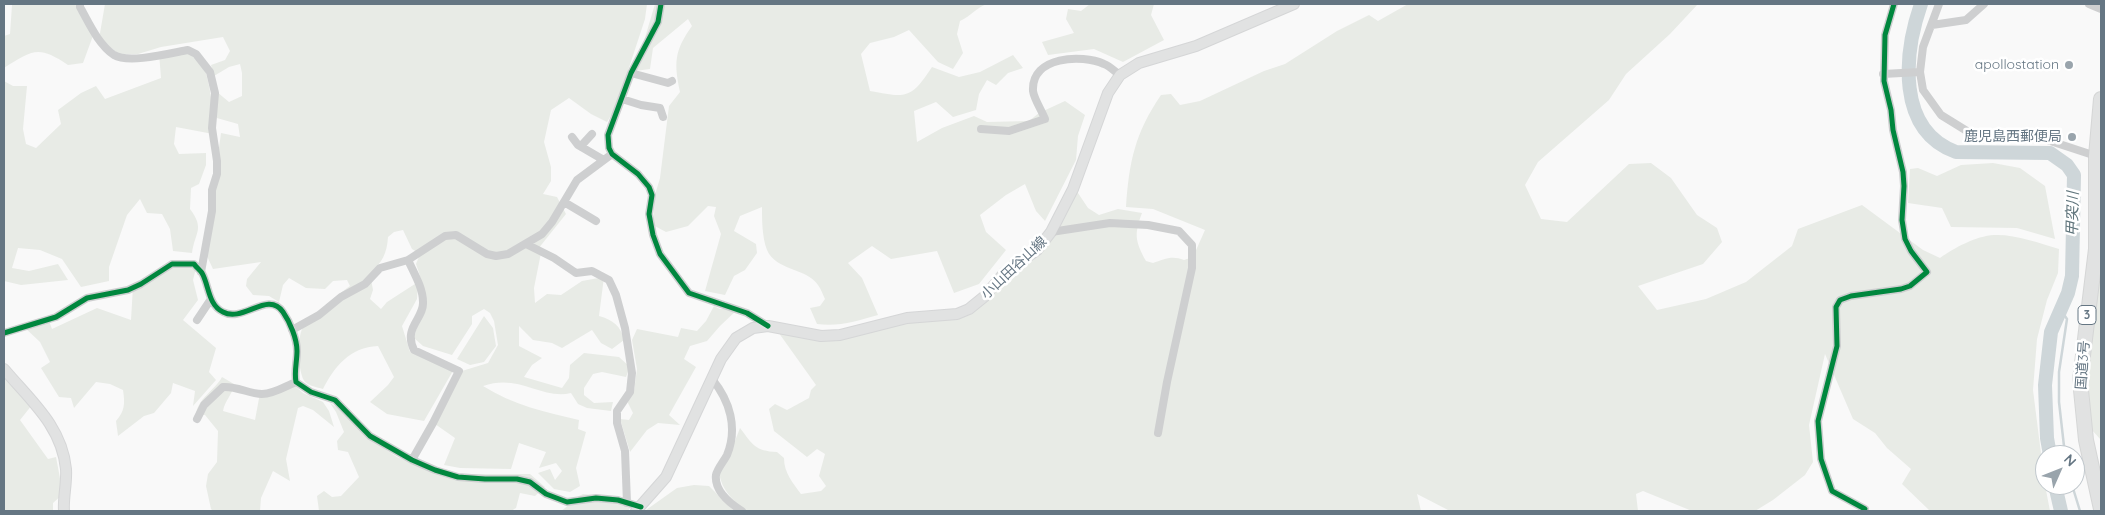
<!DOCTYPE html>
<html>
<head>
<meta charset="utf-8">
<style>
  body { margin:0 }
  #map { position:relative; width:2105px; height:515px; overflow:hidden; background:#f9f9f9; font-family:Quicksand,sans-serif }
  canvas { display:block }
  .frame { position:absolute; inset:0; border:5px solid #657683; pointer-events:none }
  .north { position:absolute; left:2035px; top:445px; width:50px; height:50px; box-sizing:border-box; background:#fff; border:1px solid #c1c8cd; border-radius:50%; rotate:46deg; font-size:14px; font-weight:700; line-height:20px; text-align:center; color:#657683 }
  .north::after { content:''; display:block; margin:auto; width:18px; height:22px; background:#99a4ac; clip-path:polygon(50% 0,100% 100%,50% 72%,0 100%) }
</style>
</head>
<body>
<div id="map">
<canvas width="2105" height="515"></canvas>
<div class="frame"></div>
<div class="north">N</div>
</div>
<script>
const c = document.querySelector('canvas').getContext('2d');
c.lineJoin = 'round';
function fillPath(path, color) {
  c.fillStyle = color;
  c.fill(path, 'evenodd');
}
function strokePath(path, color, width, dash) {
  c.strokeStyle = color;
  c.lineWidth = width;
  c.lineCap = dash ? 'butt' : 'round';
  c.setLineDash(dash || []);
  c.stroke(path);
}
function write(font, color, halo, rows, align = 'center') {
  c.font = font + ' Quicksand,"Noto Sans JP",sans-serif';
  c.lineWidth = 5;
  c.setLineDash([]);
  c.textBaseline = 'middle';
  c.strokeStyle = halo;
  c.fillStyle = color;
  for (const [text, x, y, turn = 0] of rows) {
    c.save();
    c.translate(x, y);
    c.rotate((+turn || 0) * Math.PI / 180);
    c.textAlign = isNaN(turn) ? turn : align;
    if (halo) c.strokeText(text, 0, 0);
    c.fillText(text, 0, 0);
    c.restore();
  }
}
const green = new Path2D(`
  M 14,4 L 75,4 L 94,33 L 83,63 L 68,65 C 38,45 33,50 4,68 L 4,36 L 10,34 L 12,5 Z
  M 105,4 L 647,4 L 645,19 L 616,107 L 607,122 L 591,114 L 569,98 L 551,110 L 544,142 L 551,167 L 551,181 L 543,194 L 557,197 L 566,214 L 538,249 L 541,253 L 534,288 L 535,303 L 547,294 L 561,295 L 582,281 L 604,277 L 599,316 C 613,320 621,326 624,340 L 612,349 L 601,343 L 592,330 L 562,348 L 552,343 L 533,340 L 519,326 L 519,346 L 542,358 L 532,365 L 524,377 L 562,388 L 569,378 L 570,365 L 584,353 L 619,357 L 630,367 L 626,377 L 602,372 L 593,374 L 584,388 L 584,395 L 594,403 L 613,402 L 611,411 L 587,408 L 578,404 L 571,393 C 542,400 519,373 483,386 C 513,405 545,412 579,420 L 578,429 L 586,432 L 576,468 L 580,486 L 570,492 L 554,489 L 538,473 L 550,469 L 555,480 L 562,471 L 556,463 L 539,468 L 546,452 L 519,443 L 511,469 L 460,468 L 444,465 L 455,438 L 435,424 L 462,371 L 488,363 L 498,345 L 494,321 L 490,313 L 484,309 L 472,316 L 472,324 L 452,355 L 423,346 L 414,338 C 423,305 428,297 416,264 L 420,254 L 412,249 L 403,230 L 394,232 L 388,237 C 387,254 382,262 370,274 L 373,290 L 370,299 L 381,309 L 387,302 L 418,282 L 417,299 L 402,326 L 410,352 L 454,369 L 424,421 L 387,414 L 370,402 L 388,385 L 394,377 L 378,346 C 350,347 334,367 323,389 C 317,387 309,386 305,382 C 298,373 297,341 302,329 C 305,321 342,291 350,286 L 347,280 L 333,281 L 325,289 L 306,288 L 289,278 L 283,285 L 279,302 L 269,296 L 253,295 L 246,286 L 247,279 L 261,262 L 213,269 L 205,252 L 221,133 L 240,137 L 238,124 L 217,118 L 217,92 L 229,102 L 242,96 L 242,73 L 240,64 L 229,67 L 214,76 L 211,65 L 225,60 L 230,51 L 223,37 L 161,47 L 138,54 L 119,54 L 99,39 Z
  M 655,4 L 987,4 C 977,7 971,16 960,21 L 957,34 L 963,53 L 953,69 L 938,62 L 909,30 L 894,37 L 870,43 L 861,54 L 870,91 C 907,98 911,99 932,67 L 959,77 L 980,72 L 1013,55 L 1023,68 L 1008,73 L 996,85 L 987,80 L 979,94 L 976,110 L 953,117 L 936,102 L 914,111 L 917,142 L 942,128 L 974,116 L 987,122 L 1029,121 L 1039,113 L 1065,101 L 1085,115 L 1078,136 L 1076,160 L 1045,221 L 1036,211 L 1025,184 L 1006,195 L 980,215 L 986,232 L 1006,250 L 979,284 L 954,293 L 937,251 L 891,259 L 872,246 L 848,263 L 862,278 L 878,315 C 857,321 839,327 817,324 L 810,308 L 820,306 L 825,299 C 823,295 821,289 818,285 C 807,268 776,271 767,250 C 762,237 762,220 762,207 L 740,216 L 734,231 L 756,244 L 757,253 L 745,270 L 734,276 L 725,295 L 705,291 L 721,234 L 714,216 L 716,207 L 708,206 L 688,226 L 666,232 L 653,225 L 655,195 L 660,178 L 669,106 L 680,92 C 674,63 674,51 692,26 L 688,19 L 653,48 L 650,69 L 635,71 Z
  M 1090,4 L 1154,4 L 1151,15 L 1164,40 L 1123,62 L 1094,49 L 1048,55 L 1042,42 L 1074,33 L 1066,19 L 1068,9 L 1081,11 Z
  M 1408,4 L 1698,4 L 1670,34 L 1626,74 L 1609,100 L 1538,162 L 1525,185 L 1541,219 L 1567,222 L 1629,164 L 1651,163 L 1671,178 L 1697,215 L 1717,228 L 1722,242 L 1703,264 L 1638,286 L 1657,310 L 1706,299 L 1746,282 L 1792,246 L 1798,229 L 1862,205 L 1923,250 L 1940,258 C 1954,248 1976,236 1994,235 C 2015,234 2039,243 2059,249 L 2058,273 L 2047,300 L 2037,339 L 2033,390 L 2045,485 L 2050,511 L 1927,511 L 1929,510 L 1902,484 L 1911,469 L 1887,448 L 1875,433 L 1853,419 L 1825,354 L 1809,425 L 1813,462 L 1805,475 L 1773,500 L 1755,511 L 1692,511 L 1643,491 L 1636,494 L 1638,511 L 1450,511 L 1417,494 L 1421,511 L 746,511 C 733,500 722,491 719,473 L 728,459 L 740,428 C 753,445 755,451 777,452 L 784,458 C 784,473 793,483 801,494 L 821,491 L 826,486 L 819,476 L 825,454 L 817,449 L 807,457 L 774,431 L 769,409 L 775,404 L 787,410 L 809,398 L 811,390 L 816,385 L 776,329 L 836,333 L 971,313 L 1008,262 L 1060,227 L 1076,190 L 1088,208 L 1099,215 L 1118,209 L 1142,213 C 1134,234 1135,241 1146,261 L 1153,263 C 1164,259 1172,255 1184,260 L 1193,257 L 1205,230 L 1153,209 L 1126,207 C 1129,162 1135,133 1161,95 L 1171,94 L 1180,105 L 1200,101 L 1264,71 L 1285,64 L 1337,31 L 1369,15 L 1378,21 Z
  M 181,50 L 202,61 C 211,85 213,108 213,134 L 176,127 L 174,144 L 179,154 L 206,153 L 206,165 L 199,184 L 191,188 L 190,209 C 205,229 195,232 192,253 L 173,251 L 170,229 L 162,214 L 147,213 L 140,199 L 127,215 L 109,267 L 109,281 L 81,287 L 62,259 L 40,250 L 18,248 L 12,268 L 29,271 L 58,264 L 68,280 L 21,285 L 4,281 L 4,81 L 13,86 L 27,86 L 23,129 L 26,144 L 36,148 L 61,124 L 58,110 L 81,93 L 96,86 L 105,99 L 161,78 L 159,53 Z
  M 1993,163 L 2020,168 L 2045,186 L 2055,239 L 2017,228 L 1951,227 L 1942,208 L 1908,203 L 1910,169 L 1918,168 L 1937,176 L 1961,165 Z
  M 174,261 L 196,268 L 193,280 L 198,300 L 183,320 L 216,348 L 209,372 L 216,380 L 193,406 L 195,391 L 173,383 L 171,393 L 154,413 L 144,416 L 118,436 L 116,421 C 125,411 125,403 123,390 L 110,384 L 96,382 L 74,408 L 71,398 L 59,397 L 41,368 L 50,362 L 40,342 L 23,326 L 48,318 L 52,329 L 97,308 L 131,320 L 133,286 Z
  M 2101,261 L 2101,440 L 2091,429 L 2087,387 L 2087,359 Z
  M 714,306 L 720,309 L 738,309 L 720,326 L 707,341 L 690,346 L 684,359 L 696,367 L 669,415 L 680,425 L 658,423 L 647,430 L 630,452 L 620,419 L 629,420 L 633,413 L 627,401 L 634,391 L 637,369 L 632,340 L 637,329 L 678,337 L 681,328 L 697,331 L 706,321 Z
  M 484,316 L 493,328 L 496,346 L 484,362 L 470,365 L 457,359 Z
  M 4,368 L 32,405 L 20,420 L 48,459 L 56,457 L 63,494 L 53,503 L 53,511 L 4,511 Z
  M 222,377 L 234,384 C 233,394 225,400 223,411 L 255,420 L 260,393 L 283,385 L 295,386 L 303,393 L 323,402 L 329,411 L 334,427 L 313,410 L 303,406 L 298,408 L 286,459 L 290,481 L 273,471 L 261,498 L 260,511 L 213,511 L 211,509 L 206,486 L 208,474 L 217,462 L 218,431 L 205,415 L 196,415 C 197,399 215,390 222,377 Z
  M 330,403 L 346,413 L 367,437 L 397,457 L 437,474 L 530,474 L 545,487 L 535,496 L 520,493 L 516,508 L 511,511 L 319,511 L 317,496 L 324,491 L 332,497 L 341,496 L 359,477 L 348,452 L 338,450 L 337,441 L 344,432 L 336,412 Z
  M 694,485 L 709,486 L 734,511 L 646,510 L 677,488 Z
  M 583,494 L 627,498 L 635,501 L 628,511 L 561,511 C 569,506 574,497 583,494 Z`);
const stream = new Path2D(`
  M 2060,309 L 2067,319 L 2059,372 L 2059,402 L 2065,455
  M 2072,485 L 2080,511`);
const river = new Path2D(`
  M 1921,4 C 1904,53 1896,130 1956,152 L 2050,153 L 2067,165 L 2074,175 L 2072,276 L 2068,293 L 2051,332 L 2045,385 L 2047,438 L 2050,455
  M 2055,485 L 2061,511`);
const street = new Path2D(`
  M 80,4 L 80,7 C 89,23 98,44 114,55 C 129,64 171,53 188,50 L 196,54 L 210,72 L 215,93 L 212,128 L 217,161 L 217,174 L 212,190 L 212,211 L 201,272
  M 661,4 L 658,22 L 631,73 L 608,135 L 609,148 L 612,154 L 638,174 L 649,187 L 652,195 L 649,214 L 653,235 L 660,254 L 689,293 L 747,313 L 768,326
  M 1939,4 L 1923,47 L 1920,72 L 1923,90 L 1941,115 L 1975,136 L 2038,137 L 2096,156
  M 2089,4 L 2101,9
  M 1932,25 L 1966,20 L 1984,4
  M 631,73 L 668,83 L 672,81
  M 1883,74 L 1920,72
  M 622,99 L 641,105 L 660,108 L 663,117
  M 981,129 L 1009,131 L 1045,119 C 1042,111 1034,99 1033,91 C 1031,56 1082,54 1104,64 C 1110,66 1115,72 1120,75
  M 572,137 L 578,145 L 602,159
  M 581,146 L 592,134
  M 564,202 L 596,221
  M 1051,232 L 1110,223 L 1148,225 L 1179,231 L 1192,245 L 1192,268 L 1167,382 L 1158,433
  M 526,244 L 554,258 L 576,273 L 592,271 L 609,280 L 616,295 L 625,328 L 632,373 L 630,392 L 617,411 L 617,423 L 625,451 L 627,503
  M 408,260 C 414,273 423,288 423,302 C 424,319 403,327 414,350 L 459,371 L 433,423 L 412,460
  M 197,320 L 211,299
  M 292,330 L 319,315 L 341,297 L 365,284 L 380,268 L 408,260 L 445,236 L 456,235 L 487,254 L 496,256 L 508,254 L 542,234 L 552,222 L 577,180 L 612,154
  M 4,333 L 56,317 L 87,298 L 128,290 L 141,284 L 172,264 L 194,264 C 196,267 200,270 202,273 C 209,285 208,305 223,312 C 243,323 268,290 283,312 C 290,322 297,339 297,351 C 297,362 294,371 296,382 L 311,392 L 335,400 L 370,436 L 412,460 L 435,470 L 458,477 L 485,479 L 517,479 L 530,482 L 546,494 L 567,502 L 596,498 L 618,500 L 641,507
  M 712,379 C 730,401 738,428 727,455 C 724,461 717,469 716,475 C 714,491 731,504 742,511
  M 197,419 L 204,405 L 223,387 C 237,386 249,394 262,394 C 274,394 286,386 296,382
  M 1865,509 L 1832,491 L 1821,459 L 1818,421 L 1837,346 L 1836,307 L 1840,300 L 1851,296 L 1901,289 L 1910,286 L 1927,272 L 1911,251 L 1905,239 L 1902,220 L 1904,186 L 1903,172 L 1893,130 L 1891,110 L 1884,81 L 1885,35 L 1894,4`);
const secondary = new Path2D(`
  M 4,369 C 30,400 62,426 66,469 C 67,483 63,497 64,511
  M 636,511 L 666,477 L 721,359 L 736,338 L 753,328 L 768,326 L 821,336 L 840,335 L 907,318 L 957,314 L 969,309 L 985,296 L 1004,273 L 1037,250 L 1051,232 L 1073,189 L 1108,93 L 1120,75 L 1139,63 L 1196,46 L 1294,4`);
const highway = new Path2D(`
  M 2101,99 L 2096,156 L 2096,249 L 2080,380 L 2086,440 L 2101,509`);
const cycleway = new Path2D(`
  M 661,4 L 658,22 L 631,73 L 608,135 L 609,148 L 612,154 L 638,174 L 649,187 L 652,195 L 649,214 L 653,235 L 660,254 L 689,293 L 747,313 L 768,326
  M 4,333 L 56,317 L 87,298 L 128,290 L 141,284 L 172,264 L 194,264 C 196,267 200,270 202,273 C 209,285 208,305 223,312 C 243,323 268,290 283,312 C 290,322 297,339 297,351 C 297,362 294,371 296,382 L 311,392 L 335,400 L 370,436 L 412,460 L 435,470 L 458,477 L 485,479 L 517,479 L 530,482 L 546,494 L 567,502 L 596,498 L 618,500 L 641,507
  M 1864,511 L 1865,509 L 1832,491 L 1821,459 L 1818,421 L 1837,346 L 1836,307 L 1840,300 L 1851,296 L 1901,289 L 1910,286 L 1927,272 L 1911,251 L 1905,239 L 1902,220 L 1904,186 L 1903,172 L 1893,130 L 1891,110 L 1884,81 L 1885,35 L 1894,4`);
const markers = [
  [2069,65,5,"#99a4ac"],
  [2072,137,5,"#99a4ac"]
];
const shields = [
  [2087,315,18]
];
const shieldNames = [
  ["3",2087,315]
];
const poiNames = [
  ["apollostation",2059,65],
  ["鹿児島西郵便局",2062,137]
];
const streetNames = [
  ["小山田谷山線",1014,268,-43],
  ["国道3号",2083,365,-86]
];
const waterNames = [
  ["甲突川",2073,214,-89]
];
fillPath(green, '#e8ebe6');
strokePath(stream, '#ced6d9', 2.5);
strokePath(river, '#ced6d9', 14);
strokePath(secondary, '#d5d6d7', 12);
strokePath(highway, '#d5d6d6', 16);
strokePath(street, '#cecfd0', 8);
strokePath(secondary, '#e1e2e2', 10);
strokePath(highway, '#e1e2e2', 14);
strokePath(cycleway, '#00873e', 5);
for (const [x, y, r, color] of markers) {
  const dot = new Path2D();
  dot.arc(x, y, r, 0, 2 * Math.PI);
  c.fillStyle = color;
  c.fill(dot);
  strokePath(dot, '#fff', 2);
}
for (const [x, y, w] of shields) {
  const box = new Path2D();
  box.roundRect(x - w / 2, y - 9.5, w, 19, 4);
  c.fillStyle = '#fff';
  c.fill(box);
  strokePath(box, '#657683', 1);
}
write('bold 12px', '#657683', null, shieldNames);
write('14px', '#657683', '#fff', poiNames, 'right');
write('14px', '#657683', '#fff', streetNames);
write('italic 15px', '#60757c', '#fff', waterNames);
</script>
</body>
</html>
